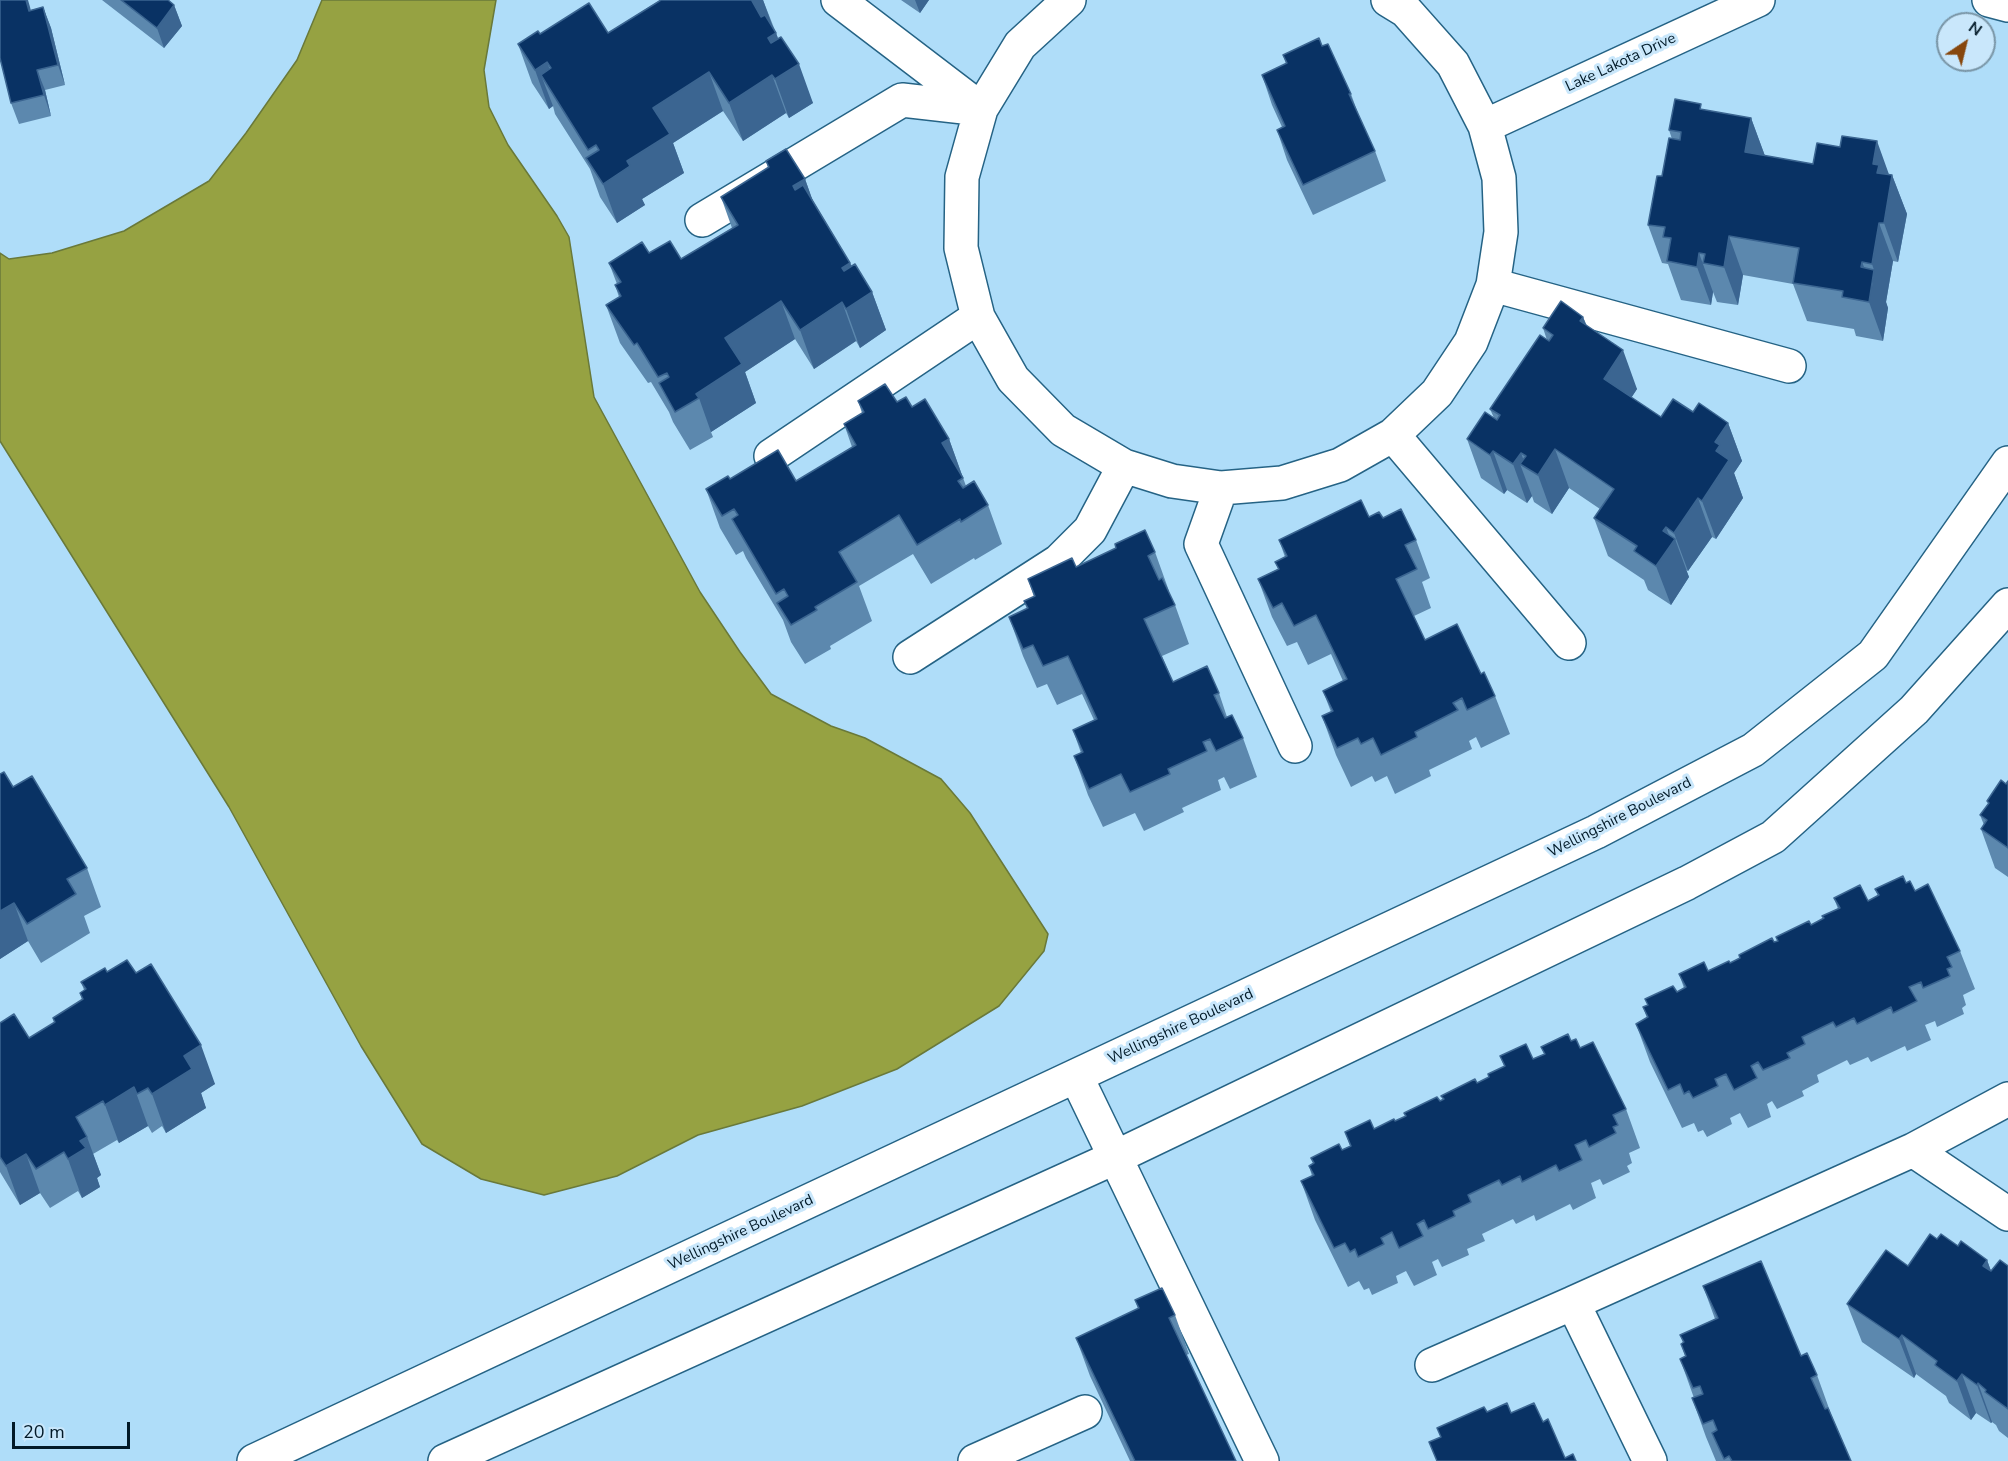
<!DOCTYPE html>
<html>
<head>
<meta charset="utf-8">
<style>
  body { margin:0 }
  #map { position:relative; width:2008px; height:1461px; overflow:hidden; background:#afddf9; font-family:"Nunito Sans",sans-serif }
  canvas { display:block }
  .north { position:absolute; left:1936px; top:12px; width:60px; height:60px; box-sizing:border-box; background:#c9e7fb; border:2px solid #7995a6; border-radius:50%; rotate:35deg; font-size:16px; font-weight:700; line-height:24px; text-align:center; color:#011927 }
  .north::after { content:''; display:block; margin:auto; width:21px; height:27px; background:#87470d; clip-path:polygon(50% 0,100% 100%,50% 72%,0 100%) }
  .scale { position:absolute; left:12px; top:1422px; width:118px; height:27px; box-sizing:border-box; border:3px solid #011927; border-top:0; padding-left:8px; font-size:18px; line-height:21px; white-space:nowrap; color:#011927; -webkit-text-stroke:4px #c9e7fb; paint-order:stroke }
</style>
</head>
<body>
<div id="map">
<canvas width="2008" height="1461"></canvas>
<div class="north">N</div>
<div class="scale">20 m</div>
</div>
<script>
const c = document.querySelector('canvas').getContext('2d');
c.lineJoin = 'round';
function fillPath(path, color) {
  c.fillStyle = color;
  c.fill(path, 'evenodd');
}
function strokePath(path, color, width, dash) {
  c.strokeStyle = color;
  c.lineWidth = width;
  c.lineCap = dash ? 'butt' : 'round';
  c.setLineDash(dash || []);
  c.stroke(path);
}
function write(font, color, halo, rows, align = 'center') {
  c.font = font + ' "Nunito Sans",sans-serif';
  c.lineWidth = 6;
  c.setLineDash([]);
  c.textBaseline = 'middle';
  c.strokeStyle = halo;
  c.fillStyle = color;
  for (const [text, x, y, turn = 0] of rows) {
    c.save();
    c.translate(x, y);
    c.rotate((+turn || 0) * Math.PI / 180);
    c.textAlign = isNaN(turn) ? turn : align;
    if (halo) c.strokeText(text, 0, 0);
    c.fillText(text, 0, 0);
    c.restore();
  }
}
const water = new Path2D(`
  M 322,0 L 496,0 L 484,70 L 489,107 L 508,145 L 557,216 L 569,237 L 594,397 L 700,592 L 740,652 L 771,694 L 831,726 L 865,738 L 941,779 L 970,813 L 1048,934 L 1044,951 L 999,1006 L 897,1069 L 802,1106 L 698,1135 L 617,1176 L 544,1195 L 481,1179 L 422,1144 L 361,1046 L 229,807 L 0,441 L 0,253 L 9,259 L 52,253 L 124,231 L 209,181 L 246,133 L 297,60 Z`);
const minor = new Path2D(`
  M 838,0 L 981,109
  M 1069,0 L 1020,45 L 981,109 L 962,177 L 961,248 L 978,317 L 1013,379 L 1063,430 L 1124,466 L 1172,481 L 1221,488 L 1282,483 L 1340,465 L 1393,435 L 1437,393 L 1471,342 L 1493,285 L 1501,232 L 1499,178 L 1485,126 L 1453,64 L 1406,11 L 1388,0
  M 1989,0 L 2008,5
  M 1485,126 L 1758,0
  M 702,220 L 902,100 L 981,109
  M 1493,285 L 1789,366
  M 1393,435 L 1569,643
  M 771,456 L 978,317
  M 1221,488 L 1201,544 L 1295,746
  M 910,657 L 1059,561 L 1090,530 L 1124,466
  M 1076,1076 L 1262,1461
  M 1913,1150 L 2008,1099
  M 1432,1365 L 1573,1303
  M 254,1461 L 1596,832 L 1753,750 L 1873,655 L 2008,463
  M 445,1461 L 1116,1157 L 1687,883 L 1773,837 L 1914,710 L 2008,605
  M 975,1461 L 1085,1412
  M 1650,1461 L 1573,1303 L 1913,1150 L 2008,1214`);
const wall = new Path2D(`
  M 102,0 L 168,0 L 174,5 L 182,26 L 164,48 Z
  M 660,0 L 763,0 L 778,38 L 813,103 L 789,118 L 786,113 L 743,141 L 723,111 L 673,143 L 684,173 L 642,199 L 645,205 L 617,223 L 600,197 L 590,169 L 555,114 L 553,106 L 549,109 L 532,83 L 518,44 L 540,34 L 608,33 Z
  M 901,0 L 929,0 L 920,13 Z
  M 43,7 L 51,28 L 65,85 L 45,90 L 51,116 L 19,124 L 11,103 L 31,10 Z
  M 1322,46 L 1351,94 L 1360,119 L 1375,151 L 1386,181 L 1313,215 L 1287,160 L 1277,130 L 1282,127 L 1272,105 L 1262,75 L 1286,64 L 1283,55 Z
  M 1704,110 L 1751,118 L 1765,156 L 1813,164 L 1892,175 L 1907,214 L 1898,262 L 1893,261 L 1886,302 L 1888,308 L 1883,341 L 1856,336 L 1854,329 L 1807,321 L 1793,284 L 1743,275 L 1738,305 L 1717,302 L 1713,292 L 1711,305 L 1681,300 L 1668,264 L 1662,263 L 1648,225 L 1672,139 L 1669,130 Z
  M 766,161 L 805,179 L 812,199 L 852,266 L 872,292 L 886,330 L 860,348 L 856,341 L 814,369 L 795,339 L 745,372 L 756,403 L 711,432 L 713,437 L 690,450 L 673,422 L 669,412 L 651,382 L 648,383 L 620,343 L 606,305 L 619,297 L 615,285 L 617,284 L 609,263 L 649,253 L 681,259 L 732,228 L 721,197 L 768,168 Z
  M 1583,317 L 1587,326 L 1637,389 L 1631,398 L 1661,417 L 1693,412 L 1728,423 L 1742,461 L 1734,473 L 1743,498 L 1716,539 L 1712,537 L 1688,571 L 1686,570 L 1689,577 L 1671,605 L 1648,590 L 1644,580 L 1608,556 L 1594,518 L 1600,509 L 1569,488 L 1552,514 L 1534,502 L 1532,496 L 1527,503 L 1507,490 L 1504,494 L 1481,478 L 1467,439 L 1494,418 L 1490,409 L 1547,340 L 1543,328 Z
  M 858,401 L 897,402 L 912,407 L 949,439 L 966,486 L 988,505 L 1002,544 L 975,560 L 974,558 L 931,584 L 913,554 L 859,586 L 872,621 L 830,646 L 831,649 L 805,664 L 791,642 L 783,620 L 746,558 L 743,551 L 736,555 L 720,528 L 706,489 L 730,479 L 796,481 L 852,447 L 844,424 L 862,413 Z
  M 1369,517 L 1383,518 L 1416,540 L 1430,578 L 1422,582 L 1431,608 L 1414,616 L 1425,640 L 1481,674 L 1495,696 L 1510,734 L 1481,748 L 1476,737 L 1469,741 L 1472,749 L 1429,770 L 1431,776 L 1395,794 L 1387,776 L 1375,782 L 1372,776 L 1351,787 L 1336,755 L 1322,716 L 1331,712 L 1323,691 L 1343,681 L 1331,654 L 1308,665 L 1297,642 L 1287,646 L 1272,617 L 1258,579 L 1278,569 L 1275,562 L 1285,557 L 1279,540 Z
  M 1155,552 L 1169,591 L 1168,591 L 1175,605 L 1189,644 L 1162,656 L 1173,682 L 1219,693 L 1227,717 L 1243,738 L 1257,777 L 1230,789 L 1224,777 L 1218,780 L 1221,790 L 1182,808 L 1184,812 L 1144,831 L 1135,813 L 1103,827 L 1088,795 L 1074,756 L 1081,753 L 1073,730 L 1094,720 L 1082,694 L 1057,705 L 1047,684 L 1037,688 L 1023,656 L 1009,617 L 1027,609 L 1024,601 L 1034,597 L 1028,579 L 1076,567 Z
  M 0,774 L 13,787 L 87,868 L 101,907 L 84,916 L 90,933 L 41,963 L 28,941 L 0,959 Z
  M 2008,781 L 2008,877 L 1995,868 L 1981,829 L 1984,825 L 1980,815 L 1988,804 L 1987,801 Z
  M 1906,883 L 1915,891 L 1960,951 L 1975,989 L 1963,995 L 1966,1005 L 1962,1008 L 1964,1014 L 1937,1027 L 1935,1021 L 1925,1025 L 1931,1040 L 1907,1051 L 1905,1046 L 1871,1062 L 1868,1057 L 1850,1065 L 1847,1060 L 1817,1075 L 1819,1082 L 1802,1091 L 1804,1096 L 1777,1109 L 1772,1101 L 1767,1104 L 1771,1117 L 1748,1128 L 1740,1113 L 1730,1118 L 1732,1124 L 1707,1137 L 1703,1130 L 1698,1132 L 1694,1123 L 1682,1128 L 1650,1062 L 1636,1024 L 1647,1018 L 1643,1007 L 1648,1005 L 1645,999 L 1677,992 L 1684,988 L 1679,974 L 1708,971 L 1730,963 L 1823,919 L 1822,916 L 1838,909 L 1834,898 L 1868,901 L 1878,896 L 1875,889 Z
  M 107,972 L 136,973 L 215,1084 L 201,1093 L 206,1108 L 166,1133 L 162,1126 L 152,1133 L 148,1126 L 119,1143 L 117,1140 L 93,1154 L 101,1175 L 97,1178 L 100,1187 L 82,1198 L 78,1191 L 50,1208 L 40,1193 L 20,1205 L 0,1172 L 0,1023 L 29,1038 L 54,1023 L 53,1018 L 82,1000 L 80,993 L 84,990 L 81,982 Z
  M 1571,1041 L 1580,1048 L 1626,1109 L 1640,1148 L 1629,1153 L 1632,1163 L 1627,1166 L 1630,1172 L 1603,1185 L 1600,1179 L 1591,1183 L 1596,1198 L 1573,1210 L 1570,1204 L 1536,1221 L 1534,1215 L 1516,1224 L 1513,1219 L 1482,1234 L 1485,1241 L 1467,1249 L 1469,1255 L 1442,1267 L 1438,1259 L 1432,1262 L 1437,1275 L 1414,1286 L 1406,1271 L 1396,1276 L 1398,1283 L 1372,1295 L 1369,1288 L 1364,1290 L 1359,1281 L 1348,1287 L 1315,1220 L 1301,1181 L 1312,1176 L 1309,1166 L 1313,1163 L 1311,1158 L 1342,1150 L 1350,1146 L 1345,1132 L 1374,1129 L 1395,1121 L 1440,1101 L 1443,1099 L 1441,1096 L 1477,1083 L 1489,1077 L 1504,1066 L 1500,1056 L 1533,1059 L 1544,1054 L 1541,1047 Z
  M 1937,1239 L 1958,1246 L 1987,1260 L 1991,1271 L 2008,1266 L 2008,1438 L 1999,1431 L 1996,1425 L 1992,1422 L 1991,1423 L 1976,1413 L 1971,1420 L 1949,1403 L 1946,1396 L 1916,1374 L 1914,1378 L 1862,1342 L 1847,1304 L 1908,1266 Z
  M 1703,1286 L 1801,1356 L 1817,1375 L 1831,1414 L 1851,1461 L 1716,1461 L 1706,1437 L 1692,1398 L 1694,1398 L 1680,1359 L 1685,1356 L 1681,1344 L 1683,1343 L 1680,1335 L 1715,1319 Z
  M 1135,1300 L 1175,1315 L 1189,1354 L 1186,1355 L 1236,1461 L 1130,1461 L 1090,1376 L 1076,1338 L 1138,1309 Z`);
const shadedWall = new Path2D(`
  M 26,0 L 28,0 L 30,7 L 36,31 L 29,11 Z
  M 752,0 L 763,0 L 775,33 L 766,39 L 752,1 Z
  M 915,0 L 929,0 L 920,13 Z
  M 174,5 L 182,26 L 164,48 L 157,28 Z
  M 43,7 L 51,28 L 65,85 L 58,65 Z
  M 776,33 L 789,70 L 799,64 L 813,103 L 789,118 L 775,79 L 768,38 Z
  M 547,62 L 561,100 L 541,75 L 553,106 L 549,109 L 535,70 Z
  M 37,70 L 45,90 L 51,116 L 44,95 Z
  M 709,72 L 723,111 L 673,143 L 684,173 L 642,199 L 645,205 L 617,223 L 603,184 L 653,108 Z
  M 772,75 L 786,113 L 743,141 L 729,103 Z
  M 1751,118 L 1765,156 L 1745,152 Z
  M 1877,141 L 1891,180 L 1892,175 L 1907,214 L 1898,262 L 1884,223 L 1873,164 Z
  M 805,179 L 819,218 L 793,186 Z
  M 1879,223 L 1893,261 L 1886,302 L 1888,308 L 1883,341 L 1869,302 L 1861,267 L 1862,262 L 1872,287 L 1874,270 L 1872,264 Z
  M 1729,236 L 1743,275 L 1738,305 L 1724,267 Z
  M 1699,253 L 1713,292 L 1711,305 L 1697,267 Z
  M 850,263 L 863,298 L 872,292 L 886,330 L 860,348 L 846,309 L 842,268 Z
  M 781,301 L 795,339 L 745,372 L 756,403 L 711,432 L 699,398 L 696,394 L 725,338 Z
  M 842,302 L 856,341 L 814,369 L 800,330 Z
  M 1583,317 L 1598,355 L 1580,321 Z
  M 1623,350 L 1637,389 L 1618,418 L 1604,379 Z
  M 1728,423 L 1742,461 L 1734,473 L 1743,498 L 1716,539 L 1702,501 L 1716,451 L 1715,442 Z
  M 949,439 L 963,478 L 942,443 Z
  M 1555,449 L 1569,488 L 1552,514 L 1538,475 Z
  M 1493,451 L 1507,490 L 1504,494 L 1490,455 Z
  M 1521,453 L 1526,467 L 1520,464 L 1532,496 L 1527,503 L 1513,464 Z
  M 1698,498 L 1712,537 L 1688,571 L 1674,533 Z
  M 1666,527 L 1672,543 L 1675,539 L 1689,577 L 1671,605 L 1656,566 L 1663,531 Z
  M 14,903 L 28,941 L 0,959 L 0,911 Z
  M 201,1045 L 215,1084 L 201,1093 L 206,1108 L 166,1133 L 152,1094 L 184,1056 Z
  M 134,1087 L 148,1126 L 119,1143 L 105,1105 Z
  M 87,1137 L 101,1175 L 97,1178 L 100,1187 L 82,1198 L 68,1159 L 80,1141 Z
  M 26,1154 L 40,1193 L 20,1205 L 6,1166 Z
  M 1987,1260 L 2001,1299 L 1983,1266 Z
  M 1902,1335 L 1916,1374 L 1914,1378 L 1899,1339 Z
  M 1962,1374 L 1976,1413 L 1971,1420 L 1957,1381 Z
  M 1978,1383 L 1992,1422 L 1991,1423 L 1977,1385 Z`);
const building = new Path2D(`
  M 0,0 L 26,0 L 29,11 L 43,7 L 58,65 L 37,70 L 44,95 L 11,103 L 0,58 Z
  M 121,0 L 168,0 L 174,5 L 157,28 Z
  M 661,0 L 752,0 L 752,1 L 761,17 L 765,15 L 776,33 L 768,38 L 771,43 L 781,37 L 799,64 L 775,79 L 772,75 L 729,103 L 709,72 L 653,108 L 670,134 L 627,161 L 630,166 L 603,184 L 586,158 L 599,150 L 596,145 L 588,150 L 541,75 L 551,68 L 547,62 L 535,70 L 518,44 L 538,31 L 540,34 L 589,3 L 608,33 Z
  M 1319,38 L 1322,46 L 1328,44 L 1351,94 L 1349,94 L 1375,151 L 1303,185 L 1277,130 L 1285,126 L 1262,75 L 1287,63 L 1283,55 Z
  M 1675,99 L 1701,104 L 1700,109 L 1751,118 L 1745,152 L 1813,164 L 1817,143 L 1840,147 L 1842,136 L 1877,141 L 1873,164 L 1879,165 L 1877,173 L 1892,175 L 1884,223 L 1879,223 L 1872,264 L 1862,262 L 1861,267 L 1874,270 L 1869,302 L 1842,297 L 1843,291 L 1793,283 L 1799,248 L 1729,236 L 1724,267 L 1703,263 L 1705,254 L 1699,253 L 1697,267 L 1667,261 L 1671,238 L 1663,237 L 1665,227 L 1648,225 L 1657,176 L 1662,176 L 1669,138 L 1680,140 L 1681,132 L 1669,130 Z
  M 786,149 L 805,179 L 793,186 L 795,190 L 803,185 L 850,263 L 842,268 L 844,271 L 855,264 L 872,292 L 846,309 L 842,302 L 800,330 L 781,301 L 725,338 L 742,364 L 696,394 L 699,398 L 675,412 L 659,383 L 669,377 L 667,373 L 658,377 L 637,343 L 634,345 L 606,305 L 621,296 L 615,285 L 621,282 L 609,263 L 642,242 L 649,253 L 670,241 L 681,259 L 738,225 L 721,197 L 769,167 L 766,161 Z
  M 1561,301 L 1583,317 L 1580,321 L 1623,350 L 1604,379 L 1661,417 L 1673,399 L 1693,412 L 1699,403 L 1728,423 L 1715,442 L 1720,445 L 1716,451 L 1729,460 L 1702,501 L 1698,498 L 1674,533 L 1666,527 L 1663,531 L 1675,539 L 1656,566 L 1634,551 L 1637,546 L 1594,518 L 1614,489 L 1555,449 L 1538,475 L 1520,464 L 1526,456 L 1521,453 L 1513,464 L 1493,451 L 1490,455 L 1467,439 L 1485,412 L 1497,420 L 1500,415 L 1490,409 L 1540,335 L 1549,341 L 1553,335 L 1543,328 Z
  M 885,384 L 897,402 L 906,397 L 912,407 L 925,399 L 949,439 L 942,443 L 963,478 L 958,481 L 963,488 L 974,481 L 988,505 L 961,522 L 960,519 L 917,545 L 899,515 L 839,552 L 857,582 L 815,607 L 817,610 L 791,625 L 777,603 L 788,596 L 784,589 L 776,594 L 732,519 L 738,515 L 734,509 L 722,516 L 706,489 L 728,476 L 730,479 L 778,450 L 796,481 L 856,445 L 844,424 L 864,412 L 858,401 Z
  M 1361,500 L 1369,517 L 1379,512 L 1383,518 L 1401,509 L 1416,540 L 1405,545 L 1417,569 L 1396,579 L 1425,640 L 1457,624 L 1481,674 L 1484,672 L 1495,696 L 1467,710 L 1462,698 L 1453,703 L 1458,710 L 1415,732 L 1417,737 L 1381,755 L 1373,738 L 1361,744 L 1358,738 L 1337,748 L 1322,716 L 1333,711 L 1323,691 L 1347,679 L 1316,615 L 1294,626 L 1282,603 L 1273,608 L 1258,579 L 1279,569 L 1275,562 L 1287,556 L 1279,540 Z
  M 1145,530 L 1155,552 L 1148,556 L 1159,580 L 1162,578 L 1175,605 L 1144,619 L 1173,682 L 1207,666 L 1219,693 L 1214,695 L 1225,718 L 1232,715 L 1243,738 L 1216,751 L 1210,739 L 1203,742 L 1207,751 L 1168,769 L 1170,774 L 1130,792 L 1121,774 L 1089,789 L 1074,756 L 1083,752 L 1073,730 L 1097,719 L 1068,656 L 1043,666 L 1033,645 L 1023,649 L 1009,617 L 1028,608 L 1024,601 L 1035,596 L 1028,579 L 1072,558 L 1076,567 L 1116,548 L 1115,544 Z
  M 4,772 L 13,787 L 32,776 L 87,868 L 67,879 L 76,894 L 27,924 L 14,903 L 0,911 L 0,774 Z
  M 2001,780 L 2006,784 L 2008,781 L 2008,848 L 1981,829 L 1987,820 L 1980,815 L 1989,803 L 1987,801 Z
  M 1903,876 L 1906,883 L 1910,881 L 1915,891 L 1928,884 L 1960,951 L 1947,957 L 1952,967 L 1947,969 L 1950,976 L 1923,988 L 1921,982 L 1909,987 L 1917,1001 L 1893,1013 L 1891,1007 L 1857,1024 L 1854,1018 L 1836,1027 L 1833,1022 L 1802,1037 L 1805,1044 L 1787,1053 L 1790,1058 L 1763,1070 L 1758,1062 L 1751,1066 L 1757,1078 L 1734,1090 L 1726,1074 L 1715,1079 L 1718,1086 L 1693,1098 L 1689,1091 L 1684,1094 L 1680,1084 L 1668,1090 L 1636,1024 L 1648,1017 L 1643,1007 L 1648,1005 L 1645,999 L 1673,986 L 1677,992 L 1686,987 L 1679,974 L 1704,962 L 1708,971 L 1729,961 L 1730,963 L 1740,958 L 1739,955 L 1772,938 L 1774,942 L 1778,941 L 1776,937 L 1809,921 L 1811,925 L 1824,918 L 1822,916 L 1840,908 L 1834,898 L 1860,885 L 1868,901 L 1879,895 L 1875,889 Z
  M 127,960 L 136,973 L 151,964 L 201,1045 L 184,1056 L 192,1069 L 152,1094 L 148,1088 L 137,1094 L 134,1087 L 105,1105 L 103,1101 L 76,1117 L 87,1137 L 80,1141 L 86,1148 L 68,1159 L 64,1152 L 36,1169 L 26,1154 L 6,1166 L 0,1157 L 0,1023 L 14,1014 L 29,1038 L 55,1022 L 53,1018 L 83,999 L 80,993 L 86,989 L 81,982 L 105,968 L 107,972 Z
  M 1568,1034 L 1571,1041 L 1576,1039 L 1580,1048 L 1593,1042 L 1626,1109 L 1613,1115 L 1618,1125 L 1613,1127 L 1616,1133 L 1589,1147 L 1586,1140 L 1575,1145 L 1582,1160 L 1559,1171 L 1556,1165 L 1522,1182 L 1520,1176 L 1502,1185 L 1499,1180 L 1468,1195 L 1471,1202 L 1453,1211 L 1455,1216 L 1428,1229 L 1424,1220 L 1417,1224 L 1423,1236 L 1399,1248 L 1392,1232 L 1381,1238 L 1384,1244 L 1358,1257 L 1355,1249 L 1350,1252 L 1345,1243 L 1334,1248 L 1301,1181 L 1314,1175 L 1309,1166 L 1314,1163 L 1311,1158 L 1339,1144 L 1342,1150 L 1351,1146 L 1345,1132 L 1370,1120 L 1374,1129 L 1394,1119 L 1395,1121 L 1406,1116 L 1404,1113 L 1437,1097 L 1440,1101 L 1444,1099 L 1441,1096 L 1475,1079 L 1477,1083 L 1489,1077 L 1488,1074 L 1505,1066 L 1500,1056 L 1526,1044 L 1533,1059 L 1545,1054 L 1541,1047 Z
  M 1930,1234 L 1937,1239 L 1941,1234 L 1958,1246 L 1961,1241 L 1987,1260 L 1983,1266 L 1991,1271 L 2000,1260 L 2008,1266 L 2008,1409 L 1985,1392 L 1986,1390 L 1978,1383 L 1977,1385 L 1962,1374 L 1957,1381 L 1935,1365 L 1937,1361 L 1902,1335 L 1899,1339 L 1847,1304 L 1886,1250 L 1908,1266 Z
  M 1761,1261 L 1801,1356 L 1807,1353 L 1817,1375 L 1811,1378 L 1825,1409 L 1828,1408 L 1851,1461 L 1732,1461 L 1729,1456 L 1724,1459 L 1712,1433 L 1717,1430 L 1713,1420 L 1703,1424 L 1692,1398 L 1703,1394 L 1700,1386 L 1693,1388 L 1680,1359 L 1686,1356 L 1681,1344 L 1684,1342 L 1680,1335 L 1718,1318 L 1703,1286 Z
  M 1162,1288 L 1175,1315 L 1169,1318 L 1236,1461 L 1135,1461 L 1076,1338 L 1139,1308 L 1135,1300 Z
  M 1507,1403 L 1511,1413 L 1534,1403 L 1543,1422 L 1548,1419 L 1565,1458 L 1573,1454 L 1576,1461 L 1437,1461 L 1429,1442 L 1441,1437 L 1437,1428 L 1484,1407 L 1487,1412 Z`);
const streetNames = [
  ["Lake Lakota Drive",1621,63,-25],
  ["Wellingshire Boulevard",1620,818,-27],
  ["Wellingshire Boulevard",1181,1027,-25],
  ["Wellingshire Boulevard",741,1233,-25]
];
fillPath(water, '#96a242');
strokePath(water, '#69793a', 1.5);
strokePath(minor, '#256385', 36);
strokePath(minor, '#fff', 33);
fillPath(wall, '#5c88ae');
fillPath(shadedWall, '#3b6591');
fillPath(building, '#093264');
strokePath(building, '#3b6591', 1.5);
write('15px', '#011927', '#c9e7fb', streetNames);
</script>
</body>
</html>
